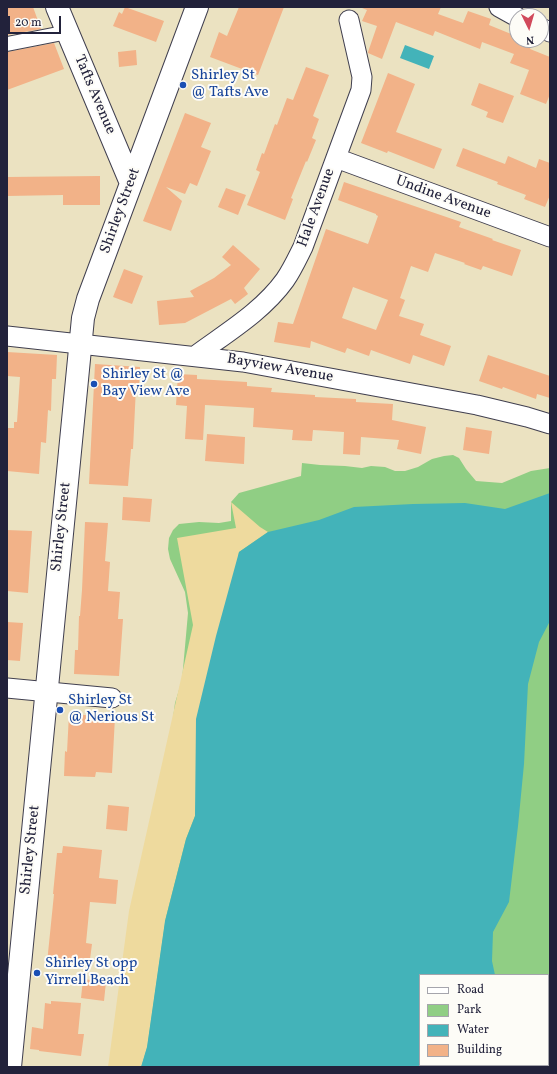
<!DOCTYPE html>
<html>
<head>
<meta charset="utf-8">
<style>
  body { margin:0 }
  #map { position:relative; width:557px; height:1074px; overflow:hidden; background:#ebe2c1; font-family:Vollkorn,serif }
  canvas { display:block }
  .frame { position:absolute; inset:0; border:8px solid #22223b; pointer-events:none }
  .legend { position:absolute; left:419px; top:974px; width:130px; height:92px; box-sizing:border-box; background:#fdfcf7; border:1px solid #a5a5ac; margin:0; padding:5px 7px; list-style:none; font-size:12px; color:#22223b }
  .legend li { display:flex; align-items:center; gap:8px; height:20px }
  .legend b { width:20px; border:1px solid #a5a5ac }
  .north { position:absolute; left:509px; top:8px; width:40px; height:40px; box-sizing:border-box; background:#fdfcf7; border:1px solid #a5a5ac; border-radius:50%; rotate:175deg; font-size:11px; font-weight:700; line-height:16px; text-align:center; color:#22223b }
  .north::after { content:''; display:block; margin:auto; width:14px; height:18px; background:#d1495b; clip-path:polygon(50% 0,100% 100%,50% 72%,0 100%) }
  .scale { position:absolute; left:8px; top:16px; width:53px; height:18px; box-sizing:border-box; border:2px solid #22223b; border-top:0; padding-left:5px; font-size:12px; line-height:14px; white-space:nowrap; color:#22223b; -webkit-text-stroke:3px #fdfcf7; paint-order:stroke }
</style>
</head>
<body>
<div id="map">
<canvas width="557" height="1074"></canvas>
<div class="frame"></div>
<ul class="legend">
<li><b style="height:5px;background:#fff"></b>Road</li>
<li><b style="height:11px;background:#90ce84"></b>Park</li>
<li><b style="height:11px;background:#43b3b9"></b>Water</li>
<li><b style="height:11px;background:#f2b288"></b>Building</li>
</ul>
<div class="north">N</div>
<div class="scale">20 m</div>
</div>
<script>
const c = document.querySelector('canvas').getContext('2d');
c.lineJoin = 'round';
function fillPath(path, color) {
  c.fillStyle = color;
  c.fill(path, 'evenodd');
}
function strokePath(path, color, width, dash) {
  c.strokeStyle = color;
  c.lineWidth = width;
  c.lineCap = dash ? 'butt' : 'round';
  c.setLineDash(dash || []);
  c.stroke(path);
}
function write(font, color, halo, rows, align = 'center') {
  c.font = font + ' Vollkorn,serif';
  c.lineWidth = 4;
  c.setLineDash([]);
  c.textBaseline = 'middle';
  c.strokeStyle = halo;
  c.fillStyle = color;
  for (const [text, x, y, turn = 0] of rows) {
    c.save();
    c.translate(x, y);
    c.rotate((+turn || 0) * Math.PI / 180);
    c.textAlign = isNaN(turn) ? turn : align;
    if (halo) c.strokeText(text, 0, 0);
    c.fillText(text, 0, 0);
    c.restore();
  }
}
const green = new Path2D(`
  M 453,455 L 459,458 L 466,469 L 476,481 L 502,483 L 531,471 L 550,468 L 550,1067 L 401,1067 L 420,1065 L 548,1065 L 548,975 L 425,975 L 462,839 L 141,1067 L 147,1047 L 165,921 L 171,733 L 175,703 L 182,680 L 188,613 L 185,592 L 170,559 L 168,549 L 169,538 L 173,530 L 179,524 L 199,522 L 219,523 L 231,521 L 231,502 L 239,493 L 301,476 L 302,463 L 320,465 L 345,466 L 362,468 L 371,466 L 385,467 L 395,471 L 405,471 L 418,467 L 432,459 L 444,456 Z`);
const sand = new Path2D(`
  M 231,502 L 260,527 L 268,532 L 239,552 L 196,804 L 195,816 L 186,839 L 165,921 L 147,1047 L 141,1067 L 108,1067 L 129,911 L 193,625 L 177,538 L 236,528 Z`);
const water = new Path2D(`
  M 405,45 L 434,56 L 429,69 L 400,58 Z
  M 550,493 L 550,621 L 539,642 L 528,684 L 524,764 L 518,826 L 509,902 L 493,932 L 492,961 L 495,975 L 420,975 L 420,1065 L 452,1065 L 449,1067 L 141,1067 L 147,1047 L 165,921 L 186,839 L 195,816 L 196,719 L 216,636 L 239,552 L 268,532 L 319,520 L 354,507 L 413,504 L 465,503 L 505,509 Z`);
const building = new Path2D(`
  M 7,7 L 33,7 L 41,29 L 7,35 Z
  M 125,7 L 164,21 L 156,42 L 113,26 L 119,12 L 122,14 Z
  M 239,7 L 284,7 L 258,75 L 210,57 L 219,32 L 227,36 Z
  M 362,7 L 441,7 L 438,14 L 463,23 L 468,11 L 491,19 L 489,25 L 516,36 L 517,40 L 523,40 L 532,43 L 530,49 L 550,57 L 550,94 L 546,104 L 520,94 L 529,70 L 510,63 L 514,54 L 482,42 L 480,49 L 435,31 L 433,36 L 396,22 L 382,59 L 368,53 L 368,52 L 377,26 L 362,21 L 367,10 L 362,8 Z
  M 54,43 L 64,69 L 7,90 L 7,52 Z
  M 136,50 L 137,65 L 119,67 L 118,52 Z
  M 306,67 L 329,75 L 313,116 L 319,119 L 312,138 L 316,140 L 307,162 L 306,161 L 291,198 L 293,199 L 285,220 L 247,205 L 260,172 L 256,170 L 262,153 L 264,154 L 275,124 L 277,125 L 287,98 L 293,100 Z
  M 388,73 L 415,84 L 396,132 L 442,149 L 434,169 L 388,151 L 387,153 L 361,143 Z
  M 479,83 L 514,96 L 503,123 L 486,117 L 488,112 L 471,105 Z
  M 185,113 L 211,123 L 201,147 L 211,151 L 197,186 L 190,183 L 185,194 L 166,187 L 182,201 L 171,231 L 143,221 Z
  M 463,148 L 505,164 L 508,156 L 536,168 L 539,159 L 550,163 L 550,195 L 545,207 L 524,199 L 526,195 L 497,184 L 498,182 L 456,166 Z
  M 100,176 L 100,205 L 63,205 L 63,195 L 7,196 L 7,177 Z
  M 344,182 L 461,222 L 459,227 L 493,239 L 492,240 L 521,250 L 512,276 L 483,266 L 481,270 L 464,264 L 465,263 L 435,253 L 428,272 L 411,266 L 400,298 L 405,300 L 399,316 L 424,324 L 420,335 L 451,346 L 444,366 L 413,355 L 410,364 L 371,350 L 369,356 L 347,348 L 345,353 L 311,341 L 310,348 L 274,342 L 278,322 L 293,324 L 326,229 L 368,244 L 378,216 L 376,215 L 376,214 L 338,200 ZM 353,287 L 388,300 L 376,330 L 342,318 Z
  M 226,188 L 246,195 L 238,215 L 218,207 Z
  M 233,245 L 260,269 L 244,288 L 248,294 L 235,304 L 231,299 L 185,323 L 159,325 L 157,301 L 194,297 L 190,291 L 214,278 L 231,265 L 222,257 Z
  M 124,269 L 143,276 L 132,304 L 113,297 Z
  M 7,352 L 57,355 L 56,379 L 52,379 L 51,411 L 48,410 L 46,443 L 41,442 L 39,474 L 7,471 L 7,428 L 14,428 L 14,422 L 17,422 L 20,377 L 7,376 Z
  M 488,355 L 550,376 L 550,398 L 537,394 L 536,399 L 503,387 L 502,389 L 479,381 Z
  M 95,364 L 140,367 L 139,387 L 136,387 L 133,449 L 131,449 L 128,486 L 89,484 Z
  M 178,374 L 197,375 L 197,379 L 247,382 L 247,386 L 272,388 L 271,392 L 315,395 L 315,397 L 356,399 L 356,402 L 393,404 L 392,420 L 426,427 L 421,454 L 397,449 L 399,440 L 361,437 L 360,455 L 343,454 L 344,432 L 313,430 L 312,441 L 292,440 L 293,430 L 253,427 L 254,408 L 205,405 L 203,440 L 185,439 L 187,406 L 176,405 Z
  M 466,427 L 492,431 L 489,454 L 463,450 Z
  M 207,434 L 245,437 L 244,464 L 205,461 Z
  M 123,497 L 152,499 L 150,522 L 122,520 Z
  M 85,522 L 108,523 L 105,561 L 110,562 L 108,591 L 120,592 L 118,619 L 123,619 L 119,676 L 74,674 L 75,650 L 78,650 L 79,616 L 80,616 L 82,590 Z
  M 7,530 L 32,531 L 28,593 L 7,591 Z
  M 7,622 L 23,623 L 20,661 L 7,660 Z
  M 69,714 L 115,717 L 112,773 L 96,772 L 95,777 L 64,776 L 65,751 L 67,752 Z
  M 108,805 L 129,807 L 127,831 L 106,829 Z
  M 63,846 L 102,850 L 99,878 L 118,880 L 116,904 L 90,902 L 86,943 L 92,944 L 89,967 L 47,963 L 54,894 L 53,894 L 57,853 L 62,853 Z
  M 83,979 L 106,982 L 104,1001 L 81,998 Z
  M 51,1001 L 81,1003 L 78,1034 L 84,1034 L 81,1056 L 39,1051 L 39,1050 L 30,1049 L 32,1027 L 43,1029 L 45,1003 L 51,1004 Z`);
const pedestrian = new Path2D(`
  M 7,44 L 68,32`);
const minor = new Path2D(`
  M 499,7 L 517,17
  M 541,28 L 550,32
  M 336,158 L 550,237
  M 7,336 L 243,362 L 477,405 L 527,417 L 550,424
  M 195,356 C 226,333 262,312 285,280 C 292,270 297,259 303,247 L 361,90 L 362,77 L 349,20
  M 7,688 L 112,698`);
const secondary = new Path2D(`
  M 57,7 L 131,183
  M 10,1067 L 83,318 L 88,299 L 197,7`);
const markers = [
  [183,85,4,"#1a4fb4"],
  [94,384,4,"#1a4fb4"],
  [60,710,4,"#1a4fb4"],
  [37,973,4,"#1a4fb4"]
];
const transitNames = [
  ["Shirley St",191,76],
  ["@ Tafts Ave",191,93],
  ["Shirley St @",102,375],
  ["Bay View Ave",102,392],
  ["Shirley St",68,701],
  ["@ Nerious St",68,718],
  ["Shirley St opp",45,964],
  ["Yirrell Beach",45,981]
];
const streetNames = [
  ["Tafts Avenue",94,95,67],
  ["Undine Avenue",443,198,20],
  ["Hale Avenue",317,208,-70],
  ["Shirley Street",121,211,-70],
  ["Bayview Avenue",280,369,10],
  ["Shirley Street",62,527,-84],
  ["Shirley Street",31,850,-84]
];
fillPath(green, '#90ce84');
fillPath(sand, '#eeda9e');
fillPath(water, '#43b3b9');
fillPath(building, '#f2b288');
strokePath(pedestrian, '#403f4f', 16);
strokePath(minor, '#403f4f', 21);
strokePath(secondary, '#403f4f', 24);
strokePath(pedestrian, '#fff', 14);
strokePath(minor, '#fff', 19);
strokePath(secondary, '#fff', 22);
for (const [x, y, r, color] of markers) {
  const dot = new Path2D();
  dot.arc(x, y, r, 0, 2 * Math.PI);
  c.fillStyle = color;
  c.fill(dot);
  strokePath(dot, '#fdfcf7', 1.5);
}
write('15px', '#164399', '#fdfcf7', transitNames, 'left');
write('15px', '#22223b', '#fdfcf7', streetNames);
</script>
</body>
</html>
